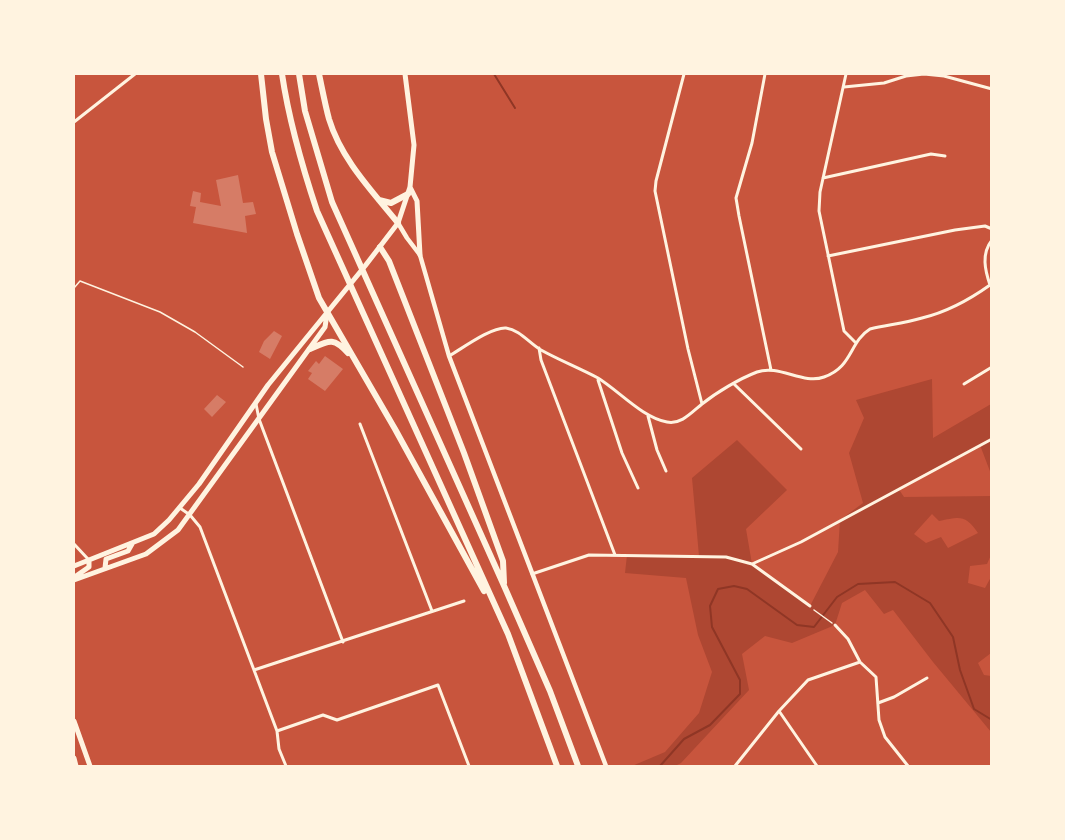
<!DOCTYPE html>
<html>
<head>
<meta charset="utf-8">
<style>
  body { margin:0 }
  #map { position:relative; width:1065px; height:840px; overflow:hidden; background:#c8553d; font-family:Lato,sans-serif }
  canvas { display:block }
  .frame { position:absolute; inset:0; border:75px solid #fff3e0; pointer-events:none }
</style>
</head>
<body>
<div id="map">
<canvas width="1065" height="840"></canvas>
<div class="frame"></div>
</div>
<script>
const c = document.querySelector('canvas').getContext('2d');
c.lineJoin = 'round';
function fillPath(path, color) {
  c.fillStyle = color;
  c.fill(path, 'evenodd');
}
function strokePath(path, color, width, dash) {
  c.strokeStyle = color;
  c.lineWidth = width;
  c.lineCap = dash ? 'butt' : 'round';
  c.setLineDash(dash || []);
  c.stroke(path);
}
const green = new Path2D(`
  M 932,379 L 933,438 L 991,404 L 991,474 L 980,445 L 898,488 L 904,497 L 991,496 L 991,555 L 987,564 L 970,566 L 968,583 L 985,588 L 991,577 L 991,653 L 978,663 L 984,675 L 991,676 L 991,732 L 933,662 L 893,610 L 884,614 L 865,590 L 842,603 L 835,625 L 792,643 L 765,636 L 742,654 L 749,690 L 681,763 L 675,766 L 632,766 L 665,752 L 699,713 L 712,672 L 698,635 L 686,578 L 625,573 L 627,555 L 699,556 L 692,478 L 737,440 L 787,490 L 746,529 L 752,564 L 810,606 L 838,552 L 840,520 L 863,503 L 849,453 L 864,418 L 856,400 ZM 932,514 L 939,521 C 960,517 965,514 978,533 L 948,548 L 941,537 L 926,543 L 914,534 Z`);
const stream = new Path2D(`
  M 494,74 L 515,108
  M 660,766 L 684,739 L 710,725 L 740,694 L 740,680 L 712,627 L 710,606 L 718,589 L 734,586 L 747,589 L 797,625 L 814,627 L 837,597 L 858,584 L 895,582 L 930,603 L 953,637 L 960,670 L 974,709 L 992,720`);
const building = new Path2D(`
  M 238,175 L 243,203 L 253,202 L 256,214 L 245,216 L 247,233 L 193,223 L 196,207 L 190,206 L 193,191 L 201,193 L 200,202 L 221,206 L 216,180 Z
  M 274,331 L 282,336 L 270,359 L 259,352 L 264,341 Z
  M 325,356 L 343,369 L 325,391 L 308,379 L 312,373 L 308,371 L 316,361 L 319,364 Z
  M 217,395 L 226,402 L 212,417 L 204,409 Z`);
const path = new Path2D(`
  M 814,610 L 832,623`);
const service = new Path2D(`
  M 74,288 L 80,281 L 160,312 L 195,332 L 243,367`);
const minor = new Path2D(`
  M 684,74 L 656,181 L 655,191 L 688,349 L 702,404
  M 765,74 L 752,143 L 736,198 L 739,216 L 771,370
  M 846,74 L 820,192 L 819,211 L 844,331 L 856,343
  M 844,87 L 884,83 L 906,76 L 924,74 L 944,76 L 992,89
  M 74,122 L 135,74
  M 823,178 L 931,154 L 945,156
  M 828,256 L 955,230 L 985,226 L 992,229
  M 990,285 C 985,270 981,254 992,240
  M 539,348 L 541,360 L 615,555
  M 449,356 C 463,348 491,327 506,328 C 520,330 529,343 541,350 C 559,360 579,368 598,378 C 619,391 643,418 667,422 C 681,425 692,412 702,404 C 717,392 739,379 757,372 C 779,364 803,385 824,377 C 853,367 849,342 870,329 C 887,325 905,323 922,318 C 947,312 969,300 990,285
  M 598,380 L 622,453 L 638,488
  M 734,384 L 801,449
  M 964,384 L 992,367
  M 256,404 L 259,419 L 343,642
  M 648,416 L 657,450 L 666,471
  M 360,424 L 432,611
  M 180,508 L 190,515 L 200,527 L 277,731 L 279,749 L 286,766
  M 74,544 L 88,559
  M 752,564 L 801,542 L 992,439
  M 532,574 L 589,555 L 726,557 L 752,564 L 810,606
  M 835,625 L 848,639 L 860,662 L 876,677 L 879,720 L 885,737 L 908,766
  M 254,670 L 464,601
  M 878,703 L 894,697 L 927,678
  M 779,711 L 817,766
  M 277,731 L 323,715 L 337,720 L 438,685 L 469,766
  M 735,766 L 779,711 L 808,680 L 860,662`);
const tertiary = new Path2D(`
  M 398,223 L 407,238 L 420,255 L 449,356 L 606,766`);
const primary = new Path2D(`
  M 410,187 L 417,201 L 420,255
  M 74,566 L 154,534 L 169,520 L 199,484 L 268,385 L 365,266 L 398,223 L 410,187 L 414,145 L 405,74
  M 105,568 L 106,559 L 128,551 L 132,544
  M 76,576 L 89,567 L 89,561
  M 74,580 L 146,554 L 178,530 L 325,327 L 327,314
  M 74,721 L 90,766
  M 74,758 L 76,766`);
const motorway = new Path2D(`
  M 261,74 L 266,119 L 272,152 L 297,234 L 319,298 L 395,429 L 484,591
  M 282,74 C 289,121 302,166 317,211 L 508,634 L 557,766
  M 299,74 L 305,111 L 332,202 L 505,588 L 550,691 L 578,766
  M 319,74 C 322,88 325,104 329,119 C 341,159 372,191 398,223
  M 379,200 L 391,203 L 408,194
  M 380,247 L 389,261 L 464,453 L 503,561 L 504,583
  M 310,349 C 328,341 333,336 348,353`);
fillPath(green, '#ae4732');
strokePath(stream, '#8f3625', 2);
fillPath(building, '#d67c66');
strokePath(path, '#fff3e0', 1.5);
strokePath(service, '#fff3e0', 1.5);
strokePath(minor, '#fff3e0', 3);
strokePath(tertiary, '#fff3e0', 4.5);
strokePath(primary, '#fff3e0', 5);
strokePath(motorway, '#fff3e0', 6);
</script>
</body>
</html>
